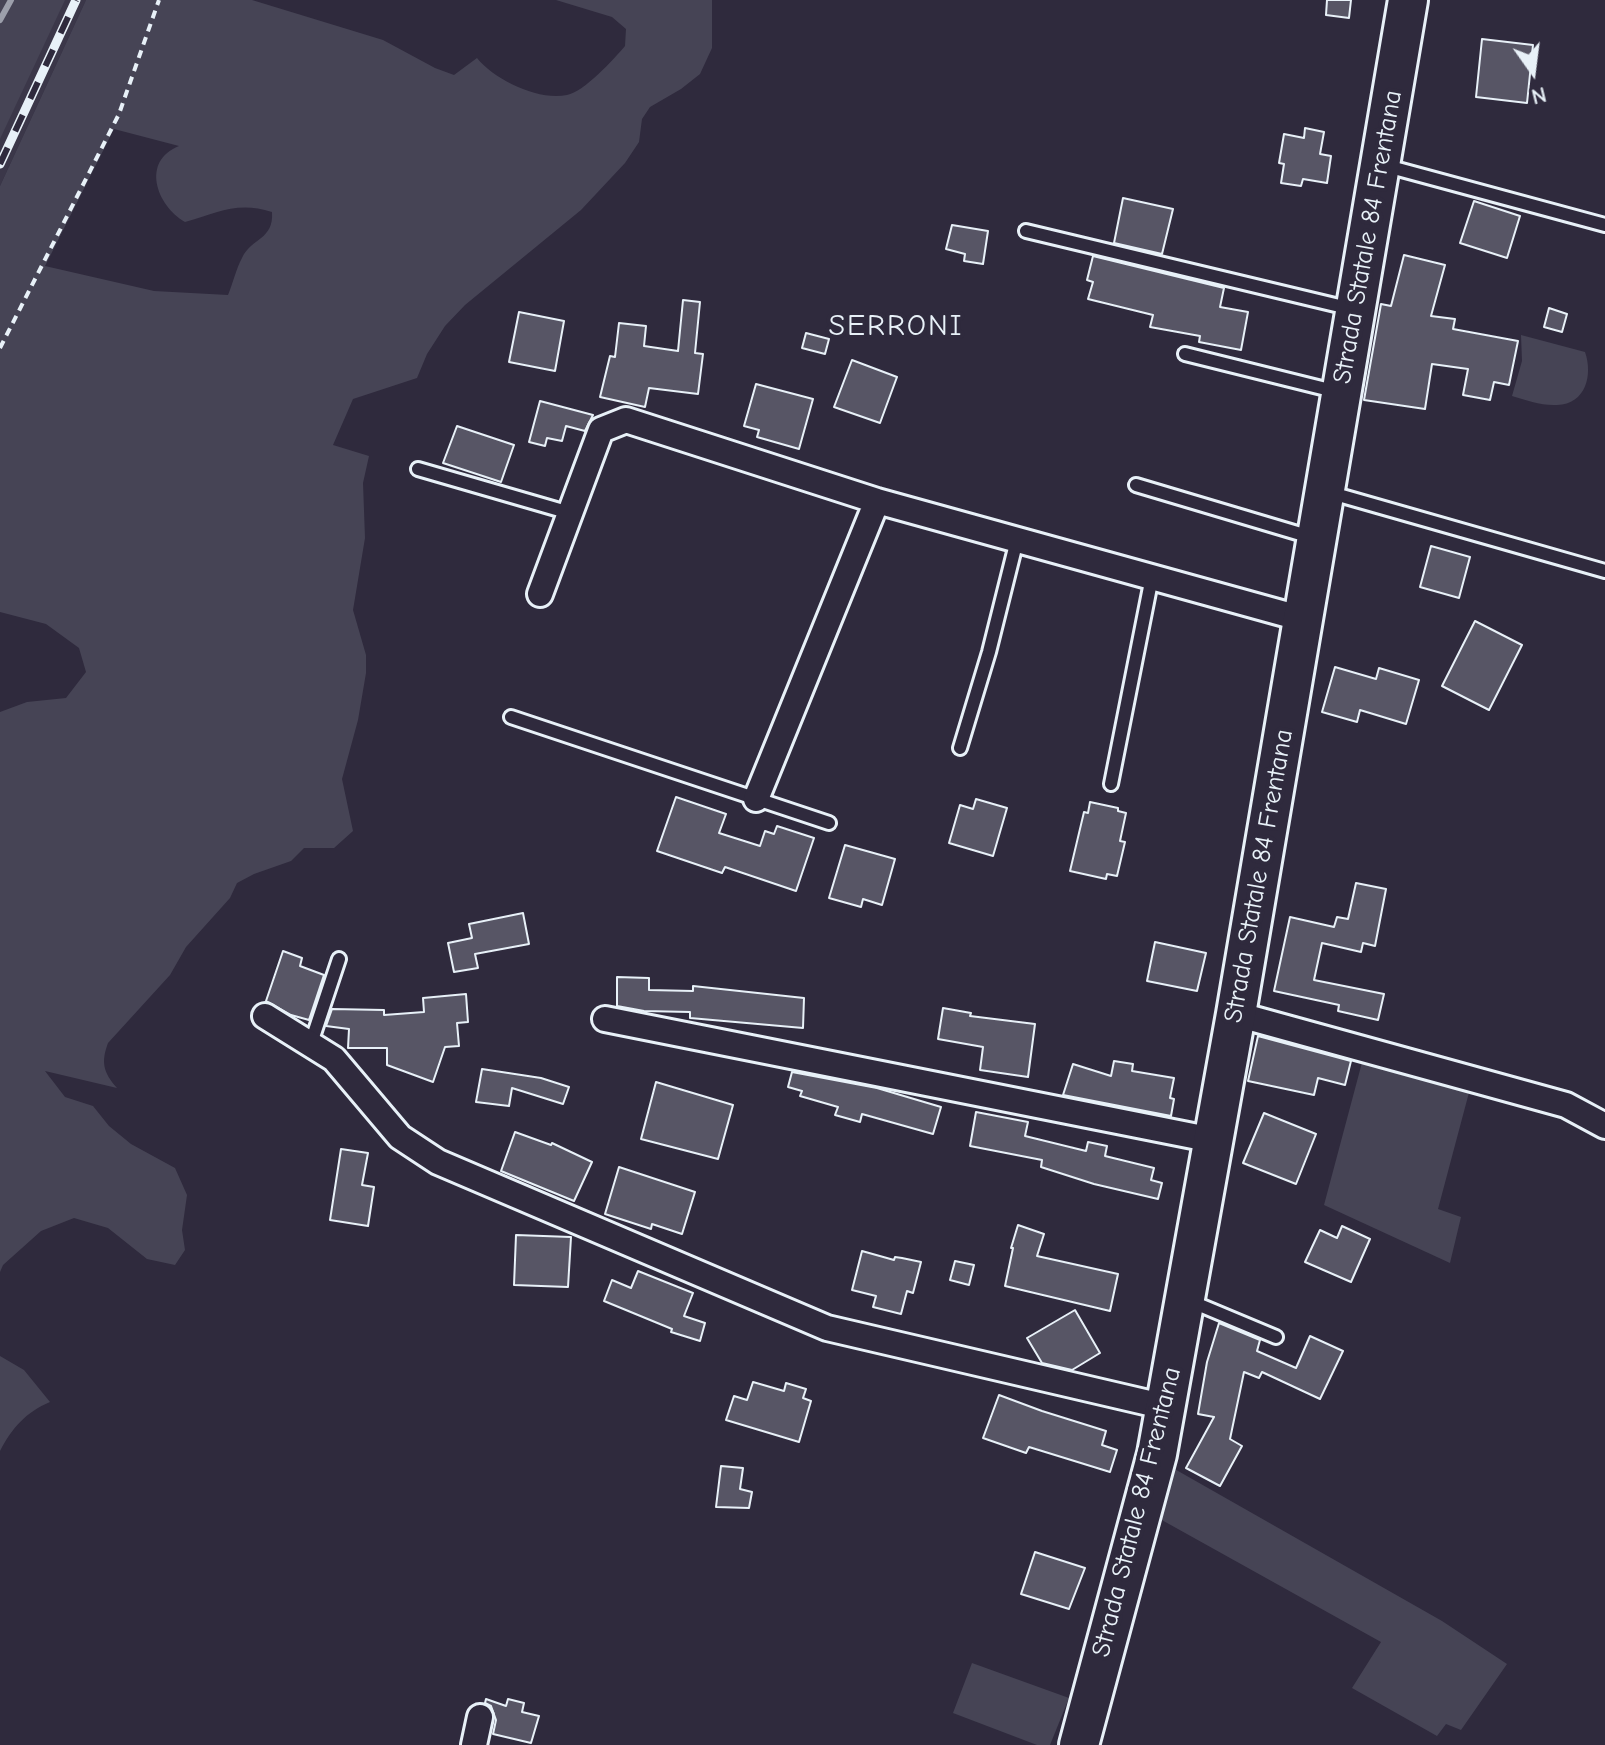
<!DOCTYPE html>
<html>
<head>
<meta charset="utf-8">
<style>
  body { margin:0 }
  #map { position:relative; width:1605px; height:1745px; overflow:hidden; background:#2f2a3d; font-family:"Comic Neue",sans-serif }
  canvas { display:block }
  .north { position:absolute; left:1493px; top:32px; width:80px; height:80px; -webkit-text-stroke:6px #2f2a3d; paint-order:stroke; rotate:166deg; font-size:22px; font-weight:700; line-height:32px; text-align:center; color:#e8f1f8 }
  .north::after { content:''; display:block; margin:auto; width:28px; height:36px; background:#e8f1f8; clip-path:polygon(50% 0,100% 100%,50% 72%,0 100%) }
</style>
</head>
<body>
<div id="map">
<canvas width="1605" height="1745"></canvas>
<div class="north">N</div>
</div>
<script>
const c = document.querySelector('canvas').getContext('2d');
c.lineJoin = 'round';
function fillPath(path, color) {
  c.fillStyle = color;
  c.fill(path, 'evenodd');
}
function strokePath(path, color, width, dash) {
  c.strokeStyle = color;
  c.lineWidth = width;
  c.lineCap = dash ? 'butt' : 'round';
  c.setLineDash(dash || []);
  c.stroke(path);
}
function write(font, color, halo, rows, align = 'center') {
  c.font = font + ' "Comic Neue",sans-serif';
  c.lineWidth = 8;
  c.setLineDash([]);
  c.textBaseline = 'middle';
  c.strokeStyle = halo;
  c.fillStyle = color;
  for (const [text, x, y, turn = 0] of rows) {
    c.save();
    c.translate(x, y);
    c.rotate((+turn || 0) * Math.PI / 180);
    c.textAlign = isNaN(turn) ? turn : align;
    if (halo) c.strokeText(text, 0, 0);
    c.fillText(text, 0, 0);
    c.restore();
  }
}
const built = new Path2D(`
  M 62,0 L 86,0 L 0,186 L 0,135 Z`);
const green = new Path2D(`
  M 0,0 L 65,0 L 0,139 Z
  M 86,0 L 252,0 L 383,40 L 435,68 L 454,75 L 477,58 C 495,80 538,101 567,95 C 584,92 614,59 625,46 L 626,29 L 612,17 L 556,0 L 712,0 L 712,48 L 700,74 L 681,89 L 650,107 L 642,119 L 639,142 L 625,163 L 581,210 L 465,305 L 445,326 L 427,354 L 417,378 L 353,399 L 333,445 L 369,456 L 363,483 L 365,538 L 353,610 L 366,655 L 366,673 L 358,720 L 342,779 L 353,831 L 334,848 L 304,848 L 291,861 L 254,874 L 237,883 L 230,898 L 186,947 L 170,975 L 108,1043 C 101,1062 103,1072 117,1088 L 45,1071 L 65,1097 L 93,1106 L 109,1126 L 131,1144 L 175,1168 L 187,1195 L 182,1230 L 185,1250 L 175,1265 L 147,1259 L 108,1228 L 74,1218 L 41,1231 L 3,1265 L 0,1272 L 0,712 L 27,702 L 66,698 L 86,672 L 79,648 L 46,624 L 0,612 L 0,186 ZM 114,129 L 179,146 C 141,161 156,205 185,222 C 218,213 237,201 272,212 C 274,240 251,238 242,258 C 236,269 233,283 228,295 L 154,291 L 45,266 Z
  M 1521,335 L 1585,352 C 1593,375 1586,404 1557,405 C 1542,406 1526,400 1512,396 L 1522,361 Z
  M 1364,1055 L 1471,1085 L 1438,1209 L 1461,1217 L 1450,1263 L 1324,1205 Z
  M 0,1356 L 24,1370 L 50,1402 C 26,1412 12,1428 0,1451 Z
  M 1164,1463 L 1442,1621 L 1507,1664 L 1461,1730 L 1446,1724 L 1437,1736 L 1352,1688 L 1381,1642 L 1151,1514 Z
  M 972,1663 L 1069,1698 L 1050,1745 L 1037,1745 L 953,1713 Z`);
const stream = new Path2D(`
  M 0,20 L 11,0`);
const building = new Path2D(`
  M 1327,0 L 1351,0 L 1349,18 L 1326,15 Z
  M 1482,39 L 1533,45 L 1527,103 L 1476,97 Z
  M 1305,128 L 1324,132 L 1320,154 L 1331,156 L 1327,183 L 1303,179 L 1301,186 L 1281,183 L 1284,164 L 1279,163 L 1284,134 L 1304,138 Z
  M 1123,198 L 1173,209 L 1162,254 L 1114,243 Z
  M 1474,201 L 1520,216 L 1507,258 L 1460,243 Z
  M 952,225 L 988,231 L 983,264 L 964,261 L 965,254 L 946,249 Z
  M 1404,255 L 1445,265 L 1431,316 L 1455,319 L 1453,329 L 1518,341 L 1509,385 L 1494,382 L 1490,400 L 1463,395 L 1468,369 L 1432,364 L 1425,409 L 1364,400 L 1381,304 L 1391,306 Z
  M 1093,256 L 1224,288 L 1220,307 L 1248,312 L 1241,350 L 1199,342 L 1200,336 L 1150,327 L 1153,315 L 1088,299 L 1093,282 L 1087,280 Z
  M 683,300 L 700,302 L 695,353 L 703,354 L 698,394 L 649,388 L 645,407 L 600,397 L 610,356 L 615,357 L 619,323 L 646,326 L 644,346 L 678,351 Z
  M 1549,308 L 1567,314 L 1562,332 L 1544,327 Z
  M 519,312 L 564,321 L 555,371 L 509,362 Z
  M 806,333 L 829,339 L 825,354 L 802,348 Z
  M 852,360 L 897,377 L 880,423 L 834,407 Z
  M 756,384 L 813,399 L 799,449 L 757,437 L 759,430 L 744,426 Z
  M 540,401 L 593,415 L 585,431 L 566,426 L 562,441 L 547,438 L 545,446 L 529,442 Z
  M 457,426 L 514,445 L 501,482 L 443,463 Z
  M 1431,546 L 1470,557 L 1459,598 L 1420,587 Z
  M 1475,621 L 1522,645 L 1489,710 L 1442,686 Z
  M 1335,667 L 1376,679 L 1379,668 L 1419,680 L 1406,724 L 1360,710 L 1357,722 L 1322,712 Z
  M 676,797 L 726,814 L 719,833 L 760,846 L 765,831 L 774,834 L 777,826 L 814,838 L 796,891 L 725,867 L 722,873 L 657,851 Z
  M 976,799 L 1007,808 L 993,856 L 949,843 L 960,805 L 973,809 Z
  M 1090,802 L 1118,808 L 1118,811 L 1126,813 L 1120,841 L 1125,842 L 1117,876 L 1107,874 L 1106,879 L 1070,871 L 1084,812 L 1088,813 Z
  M 845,845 L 895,859 L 882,905 L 863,899 L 861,907 L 829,898 Z
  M 1356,883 L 1386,889 L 1375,946 L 1363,943 L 1361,952 L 1322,943 L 1314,980 L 1384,994 L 1378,1020 L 1338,1011 L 1339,1005 L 1274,991 L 1290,917 L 1334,927 L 1337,917 L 1348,919 Z
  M 523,913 L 529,944 L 475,954 L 478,968 L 454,972 L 448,943 L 472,938 L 469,924 Z
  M 1155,942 L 1206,953 L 1197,991 L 1147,981 Z
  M 283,951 L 302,958 L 300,966 L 324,975 L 309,1020 L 291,1015 L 266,1001 Z
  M 617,977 L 649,978 L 649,990 L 693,991 L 693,986 L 804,998 L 803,1028 L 690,1018 L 690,1012 L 644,1011 L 617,1006 Z
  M 466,994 L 468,1022 L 457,1023 L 459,1046 L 445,1047 L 433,1082 L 387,1065 L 387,1048 L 348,1048 L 349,1029 L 326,1026 L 332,1009 L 384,1010 L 384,1015 L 424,1012 L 423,998 Z
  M 943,1008 L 971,1013 L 970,1016 L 1035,1024 L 1028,1077 L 980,1070 L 983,1047 L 938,1039 Z
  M 1258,1036 L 1351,1061 L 1345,1085 L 1318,1078 L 1314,1095 L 1248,1081 Z
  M 1114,1061 L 1133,1064 L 1132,1071 L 1174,1078 L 1170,1098 L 1174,1099 L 1171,1116 L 1063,1095 L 1073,1064 L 1111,1076 Z
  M 482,1069 L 541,1078 L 569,1087 L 563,1104 L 512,1088 L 509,1106 L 476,1102 Z
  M 792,1072 L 877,1088 L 941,1107 L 933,1134 L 862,1114 L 860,1122 L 835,1115 L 838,1107 L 800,1096 L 802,1091 L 788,1087 Z
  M 656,1082 L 733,1105 L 718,1159 L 641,1139 Z
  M 976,1112 L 1028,1122 L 1025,1136 L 1086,1151 L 1088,1142 L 1107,1146 L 1105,1156 L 1154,1168 L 1151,1180 L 1162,1183 L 1158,1199 L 1094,1184 L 1041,1167 L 1042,1160 L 970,1146 Z
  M 1264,1113 L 1316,1134 L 1296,1184 L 1243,1163 Z
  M 515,1132 L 551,1145 L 552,1143 L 592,1162 L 574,1201 L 501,1171 Z
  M 341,1149 L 368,1153 L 362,1185 L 374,1187 L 368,1226 L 330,1220 Z
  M 619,1167 L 695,1192 L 682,1234 L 652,1224 L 651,1229 L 605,1214 Z
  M 1018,1225 L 1044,1234 L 1037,1256 L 1118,1274 L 1110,1311 L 1005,1286 L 1013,1248 L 1011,1248 Z
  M 1342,1226 L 1370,1239 L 1351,1282 L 1305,1262 L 1320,1230 L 1337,1238 Z
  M 516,1235 L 571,1237 L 568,1287 L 514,1285 Z
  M 862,1251 L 894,1260 L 895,1257 L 902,1258 L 921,1262 L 913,1293 L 907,1291 L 901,1314 L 873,1307 L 876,1296 L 852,1290 Z
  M 955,1261 L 974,1265 L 969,1285 L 950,1280 Z
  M 638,1271 L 693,1293 L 684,1316 L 705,1323 L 700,1341 L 671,1332 L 672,1329 L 604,1301 L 612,1280 L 631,1288 Z
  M 1075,1310 L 1100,1353 L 1072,1370 L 1042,1363 L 1027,1338 Z
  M 1219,1323 L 1260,1340 L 1257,1351 L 1296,1368 L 1310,1336 L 1343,1351 L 1320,1399 L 1262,1372 L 1259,1378 L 1244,1372 L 1230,1439 L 1242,1446 L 1220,1486 L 1186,1468 L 1214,1417 L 1198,1414 L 1207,1362 Z
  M 753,1382 L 784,1391 L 786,1383 L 806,1389 L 803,1398 L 811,1401 L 799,1442 L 726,1420 L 734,1396 L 747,1400 Z
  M 999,1395 L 1042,1411 L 1106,1431 L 1102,1445 L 1117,1450 L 1110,1472 L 1029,1447 L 1026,1453 L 983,1438 Z
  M 721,1466 L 743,1468 L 740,1489 L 752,1492 L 749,1508 L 716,1507 Z
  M 1035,1552 L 1085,1568 L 1069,1609 L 1021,1594 Z
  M 486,1699 L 506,1706 L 508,1699 L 524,1703 L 522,1712 L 539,1716 L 531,1743 L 493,1734 L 496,1720 L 491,1706 L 485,1703 Z`);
const path = new Path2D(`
  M 0,348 L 119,114 L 159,0`);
const service = new Path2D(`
  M 1383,165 L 1605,225
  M 1026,231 L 1352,309
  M 1185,354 L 1338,392
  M 418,469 L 570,513
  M 1136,485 L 1314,538
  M 1328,492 L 1605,571
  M 511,717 L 829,823
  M 960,748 L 989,652 L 1017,540
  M 1111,784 L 1152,577
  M 311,1043 L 339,959
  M 1190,1301 L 1276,1337`);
const minor = new Path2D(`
  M 540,594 L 601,430 L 626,420 L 877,501 L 1303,619
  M 756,799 L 877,501
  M 1236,1014 L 1566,1105 L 1605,1126
  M 265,1016 L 334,1059 L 400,1137 L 438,1162 L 827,1328 L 1166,1407
  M 605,1019 L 1213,1140
  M 474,1745 L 480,1717`);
const primary = new Path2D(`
  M 1079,1745 L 1157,1454 L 1236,1014 L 1408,0`);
const rail = new Path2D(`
  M 0,164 L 76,0`);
const streetNames = [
  ["Strada Statale 84 Frentana",1368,237,-80],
  ["Strada Statale 84 Frentana",1259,876,-80],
  ["Strada Statale 84 Frentana",1137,1512,-76]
];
const quarterNames = [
  ["SERRONI",896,327]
];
fillPath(built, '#3b3749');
fillPath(green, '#464455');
strokePath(stream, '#9c9fab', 6);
fillPath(building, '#575565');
strokePath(building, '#e8f1f8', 2);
strokePath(service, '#e8f1f8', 18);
strokePath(minor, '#e8f1f8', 30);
strokePath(primary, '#e8f1f8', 44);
strokePath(path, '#e8f1f8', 4, [8, 6]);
strokePath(service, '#2f2a3d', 12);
strokePath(minor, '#2f2a3d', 24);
strokePath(primary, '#2f2a3d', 38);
strokePath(rail, '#e8f1f8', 9);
strokePath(rail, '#2f2a3d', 6, [18]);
write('26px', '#e8f1f8', '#2f2a3d', streetNames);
c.letterSpacing = '2px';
write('30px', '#e8f1f8', '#2f2a3d', quarterNames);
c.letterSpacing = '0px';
</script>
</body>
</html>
